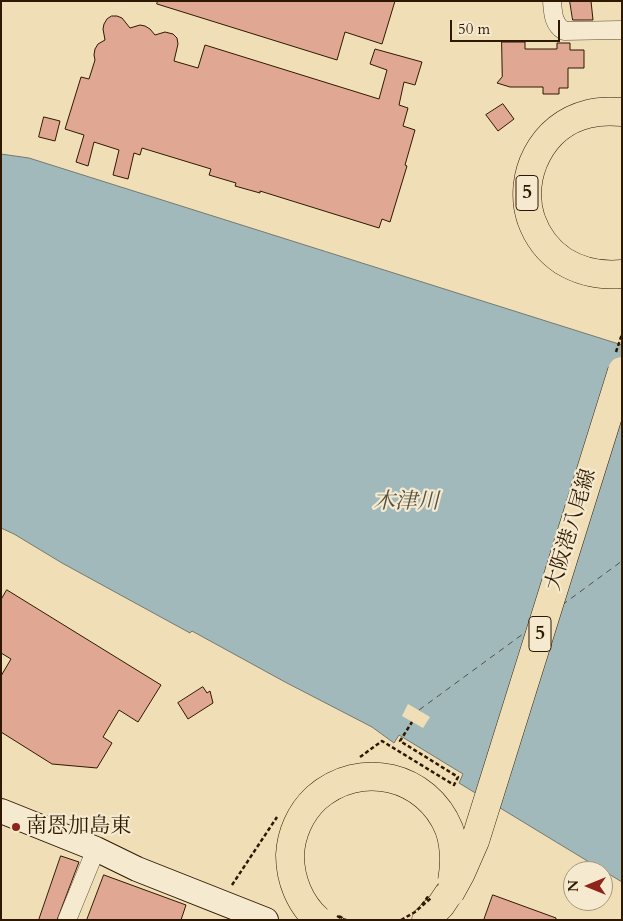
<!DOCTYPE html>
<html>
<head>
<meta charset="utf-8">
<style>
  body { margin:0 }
  #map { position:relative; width:623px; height:921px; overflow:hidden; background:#f0deb7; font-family:Cardo,serif }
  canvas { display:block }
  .frame { position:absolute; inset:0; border:2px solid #2e1900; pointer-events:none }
  .north { position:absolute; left:563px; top:861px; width:50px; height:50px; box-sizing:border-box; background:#f5ead0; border:1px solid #a5967d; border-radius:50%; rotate:270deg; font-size:14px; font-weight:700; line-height:20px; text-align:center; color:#2e1900 }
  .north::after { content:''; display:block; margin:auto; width:18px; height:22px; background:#8f2418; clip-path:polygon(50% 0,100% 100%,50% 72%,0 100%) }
  .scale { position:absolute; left:450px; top:20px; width:110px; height:22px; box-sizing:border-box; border:2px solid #2e1900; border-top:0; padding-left:6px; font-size:15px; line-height:18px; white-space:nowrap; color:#2e1900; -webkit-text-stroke:4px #f5ead0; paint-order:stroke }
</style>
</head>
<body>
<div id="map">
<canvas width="623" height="921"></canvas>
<div class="frame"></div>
<div class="north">N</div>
<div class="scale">50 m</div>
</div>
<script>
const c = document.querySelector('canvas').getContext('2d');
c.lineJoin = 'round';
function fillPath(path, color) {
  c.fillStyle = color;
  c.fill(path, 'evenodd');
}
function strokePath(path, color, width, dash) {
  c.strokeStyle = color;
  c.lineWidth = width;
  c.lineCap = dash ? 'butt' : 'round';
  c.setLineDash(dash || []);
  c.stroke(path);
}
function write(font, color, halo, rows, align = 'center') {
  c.font = font + ' Cardo,"Noto Serif JP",serif';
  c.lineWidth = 4.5;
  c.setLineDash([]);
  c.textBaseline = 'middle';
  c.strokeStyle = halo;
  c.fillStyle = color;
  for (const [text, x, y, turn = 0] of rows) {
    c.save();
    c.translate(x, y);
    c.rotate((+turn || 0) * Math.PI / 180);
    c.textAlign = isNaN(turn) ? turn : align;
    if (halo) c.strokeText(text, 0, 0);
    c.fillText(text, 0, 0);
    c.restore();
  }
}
const water = new Path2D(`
  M 1,154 L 29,158 L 622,345 L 622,882 L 459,783 L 463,774 L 399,735 L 394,743 L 372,727 L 285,682 L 192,631 L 190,633 L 62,563 L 14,534 L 1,528 Z`);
const pier = new Path2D(`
  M 408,704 L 430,717 L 423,728 L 402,716 Z`);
const ferry = new Path2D(`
  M 562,605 L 622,561
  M 419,710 L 527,631`);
const building = new Path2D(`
  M 158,1 L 395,1 L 382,44 L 345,32 L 337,60 L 157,4 Z
  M 570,1 L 591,1 L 593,20 L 573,20 Z
  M 112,16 L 117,16 L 122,18 L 130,28 L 140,25 L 145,26 L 150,29 L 155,35 L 165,32 L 173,34 L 177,38 L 178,44 L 174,61 L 198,68 L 205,45 L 379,99 L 387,70 L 370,64 L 375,49 L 422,62 L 415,85 L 404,82 L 399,105 L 408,108 L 403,126 L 415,130 L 405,165 L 407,166 L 390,222 L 382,219 L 379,228 L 260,191 L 260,193 L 235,186 L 236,183 L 209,175 L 211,169 L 142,148 L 140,155 L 134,153 L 128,179 L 113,175 L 119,150 L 94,142 L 88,166 L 76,162 L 84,135 L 65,129 L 81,77 L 89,79 L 95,60 L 94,55 L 95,49 L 98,44 L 105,40 L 103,29 L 104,24 L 107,19 Z
  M 502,42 L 525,42 L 525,49 L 557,49 L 557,43 L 570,43 L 570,50 L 584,50 L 584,68 L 568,68 L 568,88 L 559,88 L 559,94 L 543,94 L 543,87 L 510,87 L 497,83 L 502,77 Z
  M 503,104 L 514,119 L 498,131 L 486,115 Z
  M 44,117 L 60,121 L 55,141 L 39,137 Z
  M 7,590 L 161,685 L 138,722 L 119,710 L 103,737 L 112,743 L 97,768 L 52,764 L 1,732 L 1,676 L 11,659 L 1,653 L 1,600 Z
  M 203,687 L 207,693 L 210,691 L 213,703 L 188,719 L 178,703 Z
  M 61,856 L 79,862 L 57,920 L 39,920 Z
  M 104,875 L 186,905 L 181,920 L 87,920 Z
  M 493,895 L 556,918 L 556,920 L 484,920 Z`);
const path = new Path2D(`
  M 360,757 L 382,741 L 454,785 L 458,777 L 400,741 L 412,722
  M 232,885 L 277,817
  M 339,916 L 346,920`);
const street = new Path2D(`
  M 552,1 C 553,13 553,24 564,31 L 622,30
  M 67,920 L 96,849`);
const secondary = new Path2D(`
  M 1,811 L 96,849 L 137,869 L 266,920`);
const primary = new Path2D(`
  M 622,112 C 610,111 599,111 588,114 C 542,125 517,176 531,219 C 537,236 548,251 563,261 C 581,272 601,276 622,274
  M 426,920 L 441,905 L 449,893`);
const pathBridge = new Path2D(`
  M 616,352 L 622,334
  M 422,905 L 429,895
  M 337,916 L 345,920
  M 401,920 L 415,912 L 431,898`);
const primaryBridge = new Path2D(`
  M 450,893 L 461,873 L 475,841 L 622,371
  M 318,920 C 300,904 290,880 290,855 C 291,834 300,813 316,798 C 360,759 427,775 449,829 C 455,846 455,864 452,881`);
const markers = [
  [16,827,5,"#8f2418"]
];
const shields = [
  [527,193,22],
  [540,634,22]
];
const shieldNames = [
  ["5",527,193],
  ["5",540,634]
];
const streetNames = [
  ["大阪港八尾線",572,530,-73]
];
const poiNames = [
  ["南恩加島東",26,827]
];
const waterNames = [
  ["木津川",406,503]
];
fillPath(water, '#a1b9bb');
strokePath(water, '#737970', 1);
fillPath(pier, '#f0deb7');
strokePath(ferry, '#565141', 1, [6, 5]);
fillPath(building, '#e0a792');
strokePath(building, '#2e1900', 1);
strokePath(street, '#5e4a2e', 19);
strokePath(secondary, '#2e1900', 26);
strokePath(primary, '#2e1900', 29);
strokePath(path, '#2e1900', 2.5, [4, 2.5]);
strokePath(street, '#f5ead0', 18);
strokePath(secondary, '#f5ead0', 24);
strokePath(primary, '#f0deb7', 28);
strokePath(primaryBridge, '#2e1900', 29, []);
strokePath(pathBridge, '#2e1900', 2.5, [4, 2.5]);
strokePath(primaryBridge, '#f0deb7', 28);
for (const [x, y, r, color] of markers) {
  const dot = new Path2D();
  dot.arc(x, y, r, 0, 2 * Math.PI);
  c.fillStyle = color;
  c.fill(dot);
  strokePath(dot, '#f5ead0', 2);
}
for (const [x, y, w] of shields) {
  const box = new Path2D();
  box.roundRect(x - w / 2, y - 17.5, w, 35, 4);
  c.fillStyle = '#f5ead0';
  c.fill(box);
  strokePath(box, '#2e1900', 1);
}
write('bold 20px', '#2e1900', null, shieldNames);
write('21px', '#2e1900', '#f5ead0', streetNames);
write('21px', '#2e1900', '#f5ead0', poiNames, 'left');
write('italic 22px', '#565141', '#f5ead0', waterNames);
</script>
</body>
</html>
